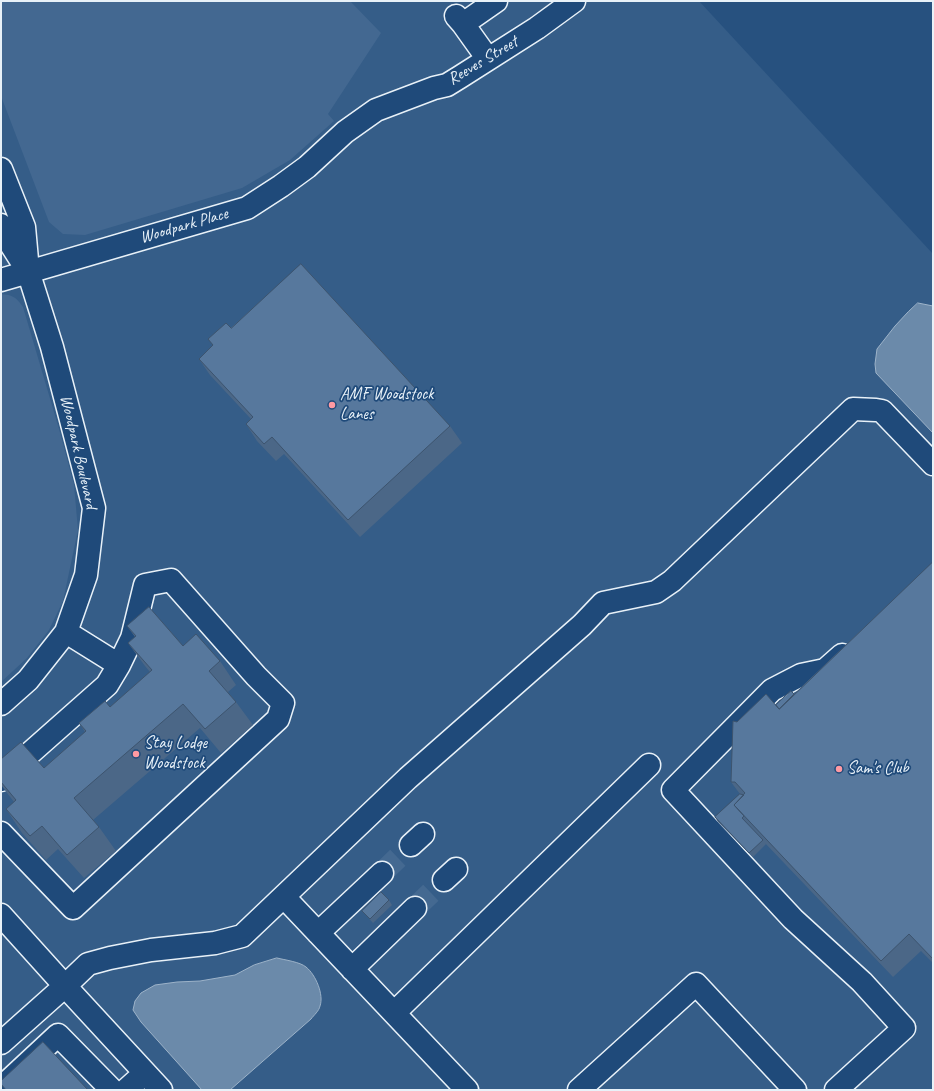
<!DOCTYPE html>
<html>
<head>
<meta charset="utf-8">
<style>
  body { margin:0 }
  #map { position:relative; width:934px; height:1091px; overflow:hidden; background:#27517f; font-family:Caveat,sans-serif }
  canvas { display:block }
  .frame { position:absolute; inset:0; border:2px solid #e8f1f8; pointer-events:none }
</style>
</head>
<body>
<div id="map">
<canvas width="934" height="1091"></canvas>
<div class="frame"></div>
</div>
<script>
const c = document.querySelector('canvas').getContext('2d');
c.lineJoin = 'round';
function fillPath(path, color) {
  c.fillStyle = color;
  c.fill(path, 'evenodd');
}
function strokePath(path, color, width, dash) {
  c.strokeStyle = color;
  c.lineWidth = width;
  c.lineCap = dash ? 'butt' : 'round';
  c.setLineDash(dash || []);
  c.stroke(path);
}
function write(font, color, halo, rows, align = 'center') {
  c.font = font + ' Caveat,sans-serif';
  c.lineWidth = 3.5;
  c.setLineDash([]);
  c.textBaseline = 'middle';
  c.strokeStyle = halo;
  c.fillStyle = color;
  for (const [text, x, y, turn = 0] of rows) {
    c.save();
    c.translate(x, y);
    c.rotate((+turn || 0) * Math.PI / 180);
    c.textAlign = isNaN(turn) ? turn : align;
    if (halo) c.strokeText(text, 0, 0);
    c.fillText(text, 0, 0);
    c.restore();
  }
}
const built = new Path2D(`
  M 1,1 L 699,1 L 933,254 L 933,1090 L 1,1090 Z`);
const green = new Path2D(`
  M 1,1 L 350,1 L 381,33 L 328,114 L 334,121 L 290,160 L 242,188 L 85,235 L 63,234 L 49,222 L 1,96 Z
  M 1,294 C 13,295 16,297 23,307 L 59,429 L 74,485 L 78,530 L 63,601 L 49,630 L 27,658 L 1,682 Z`);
const water = new Path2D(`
  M 918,303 L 933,306 L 933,433 L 876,373 L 875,364 L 877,349 L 895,326 L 908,312 Z
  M 277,958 C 285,960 300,962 306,967 C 316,975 324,995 320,1006 C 319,1011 314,1015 311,1019 L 230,1090 L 202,1090 L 141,1022 L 133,1010 L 135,1001 L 141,993 L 155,985 L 177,982 L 200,981 L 235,975 L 254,965 Z`);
const minorTunnel = new Path2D(`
  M 382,873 L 411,845
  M 415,908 L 444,880`);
const minor = new Path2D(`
  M 456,16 L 463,24 L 488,59
  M 463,24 L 496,1
  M 1,169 L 24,227 L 28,271 L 52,347 L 94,508 L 86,575 L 66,632 L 28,680 L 1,704
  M 1,225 L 5,235 L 26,268
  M 1,280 L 247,208 L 281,186 L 307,167 L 345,132 L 376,110 L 434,88 L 447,85 L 460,77 L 537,28 L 574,1
  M 66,632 L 119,665
  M 1,780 L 2,778 L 107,685 L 119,665 L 132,638 L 145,585 L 171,580 L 256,676 L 283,703 L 278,719 L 73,908 L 1,833
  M 411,845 L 423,834
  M 444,880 L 456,869
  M 284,897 L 467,1090
  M 1,915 L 65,986 L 1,1043
  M 318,933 L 382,873
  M 352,969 L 415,908
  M 394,1013 L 649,765
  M 1,1088 L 58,1035 L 112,1090
  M 126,1090 L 145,1073
  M 161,1090 L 65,986 L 88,964 L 110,958 L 151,950 L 215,943 L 242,936 L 408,778 L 582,625 L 603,603 L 656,592 L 672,581 L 853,409 L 876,410 L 882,411 L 933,464
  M 579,1090 L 696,984 L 795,1090
  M 836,1090 L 904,1028 L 862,982 L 793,919 L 673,790 L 772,690 L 801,675 L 825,670 L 842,655`);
const wall = new Path2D(`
  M 231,328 L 450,426 L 462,443 L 360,537 L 284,454 L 276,461 L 257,441 L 246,424 L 251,419 L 210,375 L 199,359 L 213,345 L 208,339 Z
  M 933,562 L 933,963 L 921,951 L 893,977 L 764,842 L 766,844 L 753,857 L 718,822 L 715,817 L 740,794 L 731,782 L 737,722 L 776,705 L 794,694 Z
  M 127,626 L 183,646 L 220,661 L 236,685 L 228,692 L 236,702 L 253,725 L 221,753 L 200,728 L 93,820 L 99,827 L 116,851 L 84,878 L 58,849 L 46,860 L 22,833 L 6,809 L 14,802 L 7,793 L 1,785 L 1,759 L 44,768 L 85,732 L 79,723 L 110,707 L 150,672 L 145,666 L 128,643 L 135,637 Z
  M 389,900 L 392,905 L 373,923 L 366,915 L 362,911 Z`);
const building = new Path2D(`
  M 301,264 L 450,426 L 348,520 L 272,437 L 264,444 L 246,424 L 253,417 L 199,359 L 213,345 L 208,339 L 226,323 L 231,328 Z
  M 933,562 L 933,959 L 909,934 L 881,961 L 734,805 L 745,793 L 735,782 L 731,782 L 733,721 L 737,722 L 766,694 L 779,709 Z
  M 149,607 L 183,646 L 196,634 L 220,661 L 209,671 L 236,702 L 205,729 L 183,704 L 74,798 L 99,827 L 67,855 L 42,826 L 30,836 L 6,809 L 16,800 L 1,782 L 1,759 L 21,742 L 44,768 L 86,731 L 79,723 L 105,701 L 110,707 L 152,670 L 128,643 L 136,636 L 127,626 Z
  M 791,691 L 794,694 L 779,709 L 776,705 Z
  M 740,794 L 744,795 L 734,805 L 744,816 L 742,818 L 763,840 L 749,853 L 715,817 Z
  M 381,892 L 389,900 L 370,919 L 362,911 Z
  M 43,1042 L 88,1090 L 6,1090 L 1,1084 L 1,1081 Z`);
const markers = [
  [332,405,4,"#ff9aa2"],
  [136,754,4,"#ff9aa2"],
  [839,769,4,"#ff9aa2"]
];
const streetNames = [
  ["Reeves Street",483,61,-31],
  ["Woodpark Place",184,226,-16],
  ["Woodpark Boulevard",78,452,77]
];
const poiNames = [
  ["AMF Woodstock",340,395],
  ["Lanes",340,415],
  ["Stay Lodge",144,744],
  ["Woodstock",144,764],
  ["Sam's Club",847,769]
];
fillPath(built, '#355d88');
fillPath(green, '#436891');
fillPath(water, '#6b8aaa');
strokePath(water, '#9db3c9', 1);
strokePath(minorTunnel, '#446991', 22, [22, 11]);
strokePath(minor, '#e8f1f8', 25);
strokePath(minor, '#1f4a7a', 22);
fillPath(wall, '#4b6787');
fillPath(building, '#57789d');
strokePath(building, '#3d546e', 1);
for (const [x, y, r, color] of markers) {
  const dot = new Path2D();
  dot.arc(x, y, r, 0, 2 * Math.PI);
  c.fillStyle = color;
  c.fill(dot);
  strokePath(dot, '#1f4a7a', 1.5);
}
write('17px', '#e8f1f8', '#1f4a7a', streetNames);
write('17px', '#e8f1f8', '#1f4a7a', poiNames, 'left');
</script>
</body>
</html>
